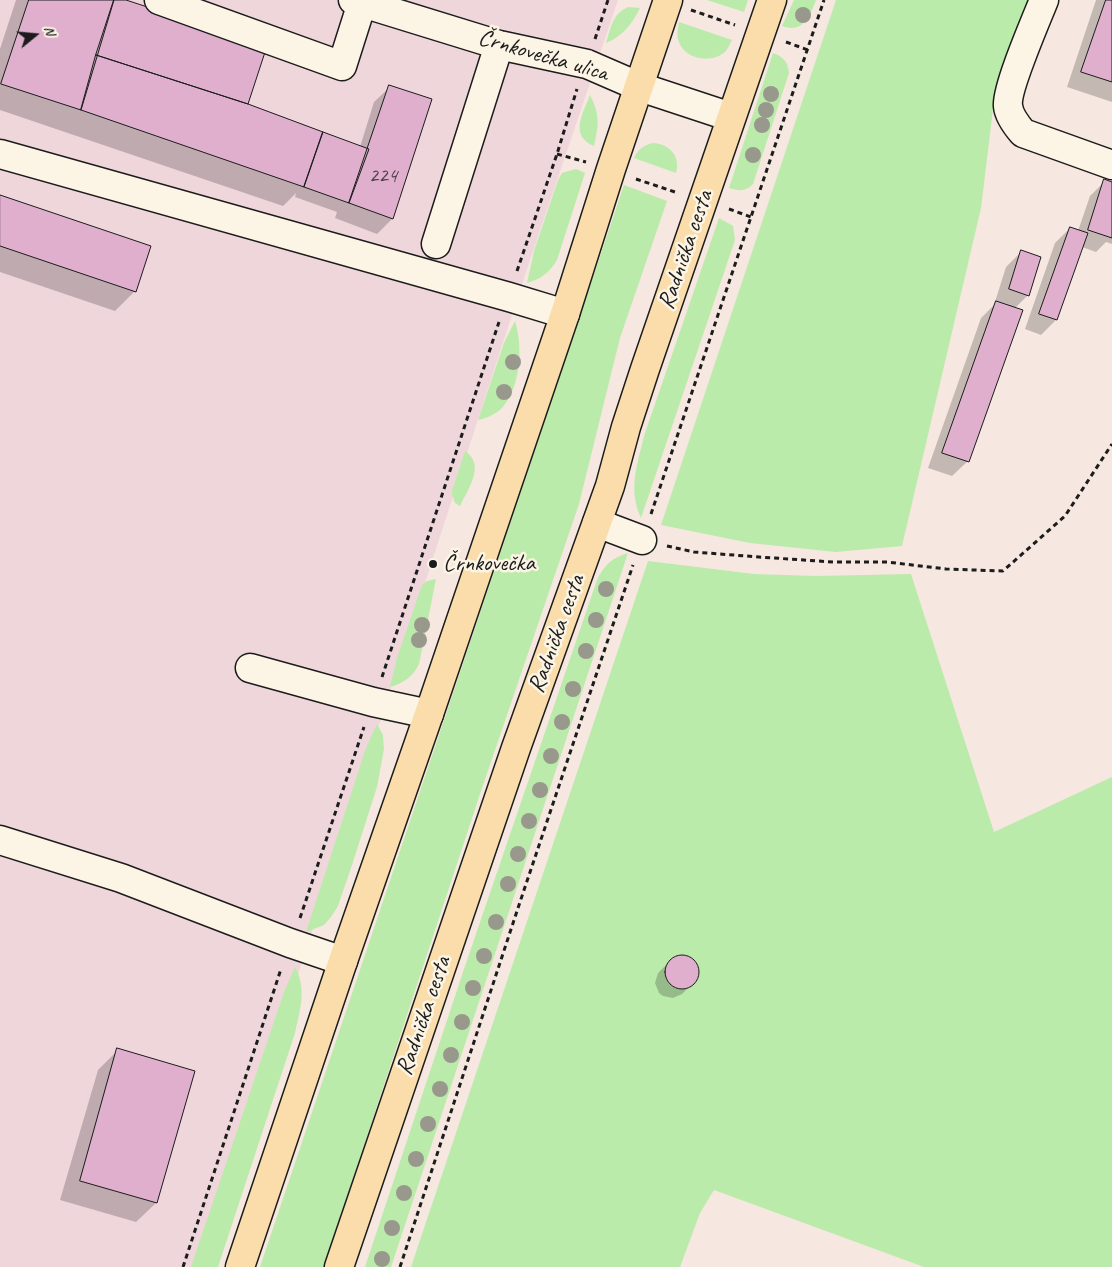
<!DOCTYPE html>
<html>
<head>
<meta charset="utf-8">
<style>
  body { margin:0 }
  #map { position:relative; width:1112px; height:1267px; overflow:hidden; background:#f6e7e0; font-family:Caveat,sans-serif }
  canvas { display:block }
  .north { position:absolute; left:10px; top:10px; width:50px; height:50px; -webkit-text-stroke:4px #fcf5e5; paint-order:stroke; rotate:73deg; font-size:14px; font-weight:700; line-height:20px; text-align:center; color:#1c1c1c }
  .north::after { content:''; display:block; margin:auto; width:18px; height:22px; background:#1c1c1c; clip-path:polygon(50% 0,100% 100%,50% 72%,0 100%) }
</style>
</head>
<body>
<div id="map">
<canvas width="1112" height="1267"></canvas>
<div class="north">N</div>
</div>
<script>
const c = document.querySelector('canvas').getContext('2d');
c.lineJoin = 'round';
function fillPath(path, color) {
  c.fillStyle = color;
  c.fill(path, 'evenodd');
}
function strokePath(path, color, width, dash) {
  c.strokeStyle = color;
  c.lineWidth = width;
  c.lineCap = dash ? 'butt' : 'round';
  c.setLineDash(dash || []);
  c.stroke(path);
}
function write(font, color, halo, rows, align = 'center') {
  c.font = font + ' Caveat,sans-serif';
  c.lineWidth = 5;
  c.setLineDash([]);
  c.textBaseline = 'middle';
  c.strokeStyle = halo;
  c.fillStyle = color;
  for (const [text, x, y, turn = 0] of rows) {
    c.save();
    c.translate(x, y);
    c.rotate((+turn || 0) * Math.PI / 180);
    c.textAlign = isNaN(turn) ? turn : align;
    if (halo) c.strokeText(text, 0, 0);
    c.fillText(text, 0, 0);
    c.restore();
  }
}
const built = new Path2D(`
  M 0,0 L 618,0 L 520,290 L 303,959 L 206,1267 L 0,1267 Z`);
const green = new Path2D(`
  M 707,0 L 748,0 L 744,12 Z
  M 794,0 L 816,0 C 810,16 803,34 782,26 Z
  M 836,0 L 1029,0 L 993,109 L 981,208 L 902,546 L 836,552 L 750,543 L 661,525 Z
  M 628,7 L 640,8 C 632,24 623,36 606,43 C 611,28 612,14 628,7 Z
  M 679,22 L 732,40 C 730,44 728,48 726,51 C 713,64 685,60 679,42 C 676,36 678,29 679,22 Z
  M 773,53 C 784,57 788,62 789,73 L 753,184 C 745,192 739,191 729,188 Z
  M 590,95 C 600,115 599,124 594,146 C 569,136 583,113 590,95 Z
  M 653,143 C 670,144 681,157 676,173 L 634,158 C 638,149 644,145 653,143 Z
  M 576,169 L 585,173 L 557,260 C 550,272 541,279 527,283 L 534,251 L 558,180 L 562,173 Z
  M 624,185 L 667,201 L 620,338 L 579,504 L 480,794 L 343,1209 L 323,1267 L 260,1267 Z
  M 719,218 L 733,226 L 735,240 L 641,518 C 628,490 637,465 644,436 Z
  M 515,321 C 523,346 521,387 502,408 C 495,415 486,418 478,420 L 504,343 Z
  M 465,451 C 486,465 468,489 460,506 L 455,503 L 452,495 L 452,491 Z
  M 628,553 L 391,1267 L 365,1267 L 465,966 L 597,580 C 604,565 612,558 628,553 Z
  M 648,561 L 754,574 L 816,576 L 911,574 L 994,832 L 1112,777 L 1112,1267 L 924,1267 L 714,1190 L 700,1213 L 680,1267 L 411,1267 Z
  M 436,579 L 419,664 C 414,676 402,684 390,687 L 397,658 L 422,585 L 427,581 Z
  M 377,724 L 383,735 L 384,749 L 377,787 L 352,865 L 338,906 L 331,917 L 324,925 L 306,932 L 366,748 Z
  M 295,967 C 307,989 300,1010 295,1033 L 218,1267 L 191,1267 L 284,992 Z`);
const shadow = new Path2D(`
  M 16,0 L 122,0 L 247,105 L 360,147 L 374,102 L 390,87 L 392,219 L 377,234 L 335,218 L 337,212 L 295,197 L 296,193 L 283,206 L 0,110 L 0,49 Z
  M 1096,0 L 1112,0 L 1112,102 L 1067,87 Z
  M 1105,181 L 1112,183 L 1112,244 L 1106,242 L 1096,252 L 1082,247 L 1056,320 L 1041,335 L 1025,329 L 1055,243 L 1070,228 L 1078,231 L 1090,196 Z
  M 0,196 L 135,291 L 115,311 L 0,272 Z
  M 1021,252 L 1028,295 L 1014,309 L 968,461 L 952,476 L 928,468 L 981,318 L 994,305 L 1006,267 Z
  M 678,956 L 689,958 L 696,965 L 697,975 L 692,984 L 682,994 L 673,998 L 663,996 L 659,993 L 655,983 L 658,973 L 669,962 Z
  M 118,1050 L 156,1203 L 136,1222 L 60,1200 L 98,1070 Z`);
const building = new Path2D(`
  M 29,0 L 114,0 L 81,110 L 1,84 Z
  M 114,0 L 126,0 L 267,46 L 248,104 L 96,55 Z
  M 1106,0 L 1112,0 L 1112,82 L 1081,72 Z
  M 96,55 L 248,104 L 323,132 L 304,187 L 81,110 Z
  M 389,85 L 432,99 L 393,219 L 349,203 Z
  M 323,132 L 369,149 L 349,203 L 304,187 Z
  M 1104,179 L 1112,182 L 1112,238 L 1088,230 Z
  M 0,195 L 151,246 L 136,292 L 0,246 Z
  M 1070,227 L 1088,233 L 1057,320 L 1039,314 Z
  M 1021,250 L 1041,257 L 1029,296 L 1009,289 Z
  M 996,301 L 1023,310 L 969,462 L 942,453 Z
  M665 972a17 17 0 1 1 34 0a17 17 0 1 1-34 0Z
  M 117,1048 L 195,1071 L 157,1203 L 80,1181 Z`);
const path = new Path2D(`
  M 691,10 L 735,25
  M 595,39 L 608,0
  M 786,42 L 808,50
  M 557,154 L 586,162
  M 636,179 L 678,193
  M 729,209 L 751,217
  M 517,271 L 557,154 L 577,89
  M 651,514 L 824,0
  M 667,546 L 694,552 L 759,557 L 833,562 L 887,562 L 946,569 L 1003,571 L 1065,516 L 1112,444
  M 382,677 L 499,322
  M 300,918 L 364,727
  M 183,1267 L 281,969
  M 400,1267 L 518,908 L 633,565`);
const minor = new Path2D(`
  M 159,0 L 342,66 L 362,3
  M 353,0 L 499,45 L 587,64 L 640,87 L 731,117
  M 1044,0 C 1036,20 1006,89 1008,106 C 1009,116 1017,126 1023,133 L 1112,165
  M 0,154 L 509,297 L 565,314
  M 436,244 L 499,45
  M 597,523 L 642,540
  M 250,668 L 373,702 L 429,714
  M 0,840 L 121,878 L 290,943 L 343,961`);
const major = new Path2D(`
  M 240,1267 L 343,961 L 429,714 L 565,314 L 611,169 L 668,0
  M 339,1267 L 516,748 L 610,486 L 626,427 L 645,369 L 772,0`);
const trees = [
  [803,15],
  [771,94],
  [766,110],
  [762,125],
  [753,155],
  [513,362],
  [504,392],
  [606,589],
  [596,620],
  [422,625],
  [419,640],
  [586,651],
  [573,689],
  [562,722],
  [551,756],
  [540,790],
  [529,821],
  [518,854],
  [508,884],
  [496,922],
  [484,956],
  [473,988],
  [462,1022],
  [451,1055],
  [440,1089],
  [428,1124],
  [416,1159],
  [404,1193],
  [392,1228],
  [382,1259]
];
const markers = [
  [433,564,5,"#1c1c1c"]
];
const numberNames = [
  ["224",383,176]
];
const streetNames = [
  ["Črnkovečka ulica",543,56,16],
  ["Radnička cesta",686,250,-71],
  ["Radnička cesta",557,634,-70],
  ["Radnička cesta",424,1016,-71]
];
const poiNames = [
  ["Črnkovečka",443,564]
];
fillPath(built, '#efd6db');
fillPath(green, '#bbebaa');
fillPath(shadow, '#0003');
fillPath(building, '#e0afce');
strokePath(building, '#1c1c1c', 1);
strokePath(minor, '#1c1c1c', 31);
strokePath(major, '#1c1c1c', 31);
strokePath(path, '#1c1c1c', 3, [5, 4]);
strokePath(minor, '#fcf5e5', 28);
strokePath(major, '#faddab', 28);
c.fillStyle = '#98998c';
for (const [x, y] of trees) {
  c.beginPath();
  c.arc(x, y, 8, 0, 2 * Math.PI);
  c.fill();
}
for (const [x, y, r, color] of markers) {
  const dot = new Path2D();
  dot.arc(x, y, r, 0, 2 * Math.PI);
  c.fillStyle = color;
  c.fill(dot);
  strokePath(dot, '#fcf5e5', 2);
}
write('21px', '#4d4148', null, numberNames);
write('24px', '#1c1c1c', '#fcf5e5', streetNames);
write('24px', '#1c1c1c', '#fcf5e5', poiNames, 'left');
</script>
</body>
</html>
